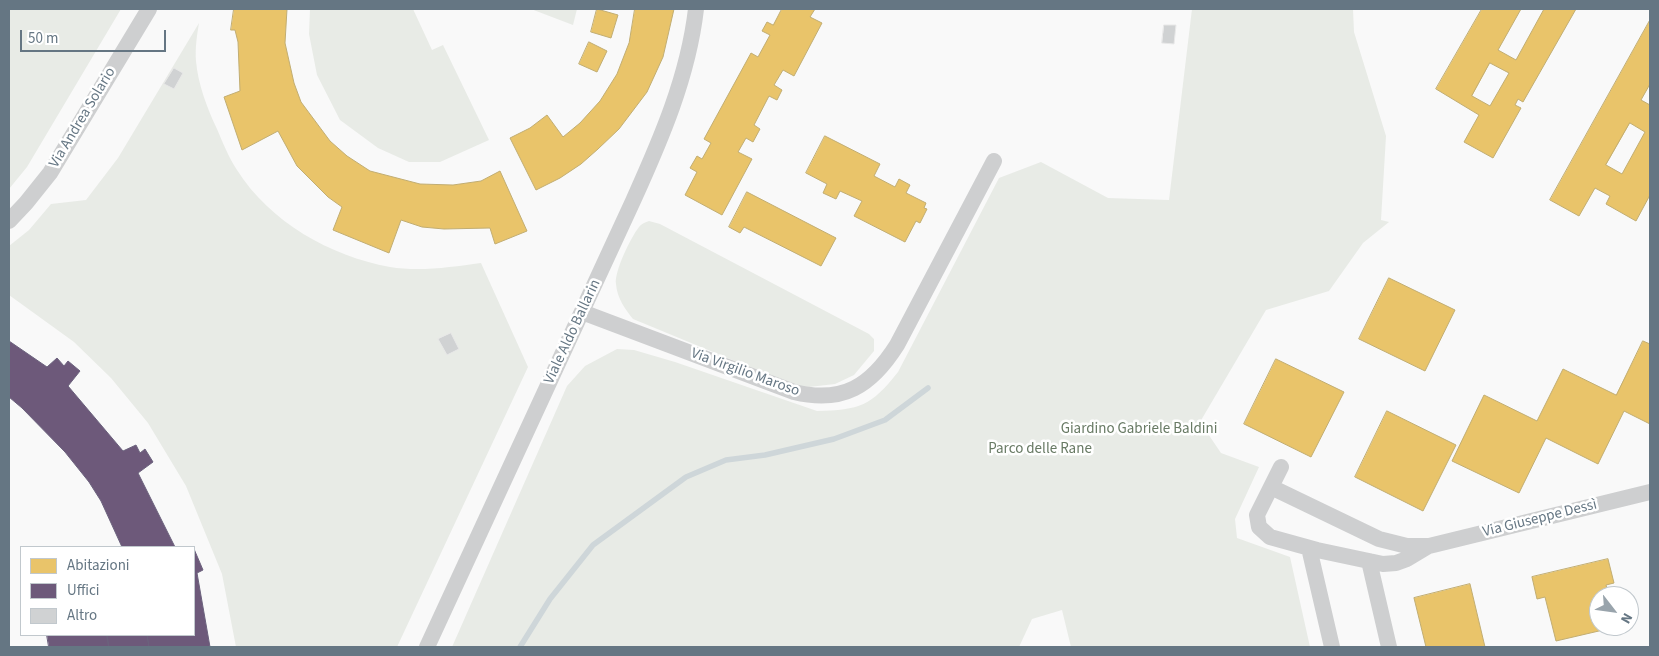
<!DOCTYPE html>
<html>
<head>
<meta charset="utf-8">
<style>
  body { margin:0 }
  #map { position:relative; width:1659px; height:656px; overflow:hidden; background:#f9f9f9; font-family:"Source Sans 3",sans-serif }
  canvas { display:block }
  .frame { position:absolute; inset:0; border:10px solid #657683; pointer-events:none }
  .legend { position:absolute; left:20px; top:546px; width:175px; height:90px; box-sizing:border-box; background:#fff; border:1px solid #c1c8cd; margin:0; padding:6px 9px; list-style:none; font-size:15px; color:#657683 }
  .legend li { display:flex; align-items:center; gap:10px; height:25px }
  .legend b { width:25px; border:1px solid #c1c8cd }
  .north { position:absolute; left:1589px; top:586px; width:50px; height:50px; box-sizing:border-box; background:#fff; border:1px solid #c1c8cd; border-radius:50%; rotate:120deg; font-size:14px; font-weight:700; line-height:20px; text-align:center; color:#657683 }
  .north::after { content:''; display:block; margin:auto; width:18px; height:22px; background:#99a4ac; clip-path:polygon(50% 0,100% 100%,50% 72%,0 100%) }
  .scale { position:absolute; left:20px; top:30px; width:146px; height:22px; box-sizing:border-box; border:2px solid #657683; border-top:0; padding-left:6px; font-size:15px; line-height:18px; white-space:nowrap; color:#657683; -webkit-text-stroke:4px #fff; paint-order:stroke }
</style>
</head>
<body>
<div id="map">
<canvas width="1659" height="656"></canvas>
<div class="frame"></div>
<ul class="legend">
<li><b style="height:14px;background:#e9c46a"></b>Abitazioni</li>
<li><b style="height:14px;background:#6d597a"></b>Uffici</li>
<li><b style="height:14px;background:#d0d2d3"></b>Altro</li>
</ul>
<div class="north">N</div>
<div class="scale">50 m</div>
</div>
<script>
const c = document.querySelector('canvas').getContext('2d');
c.lineJoin = 'round';
function fillPath(path, color) {
  c.fillStyle = color;
  c.fill(path, 'evenodd');
}
function strokePath(path, color, width, dash) {
  c.strokeStyle = color;
  c.lineWidth = width;
  c.lineCap = dash ? 'butt' : 'round';
  c.setLineDash(dash || []);
  c.stroke(path);
}
function write(font, color, halo, rows, align = 'center') {
  c.font = font + ' "Source Sans 3",sans-serif';
  c.lineWidth = 5;
  c.setLineDash([]);
  c.textBaseline = 'middle';
  c.strokeStyle = halo;
  c.fillStyle = color;
  for (const [text, x, y, turn = 0] of rows) {
    c.save();
    c.translate(x, y);
    c.rotate((+turn || 0) * Math.PI / 180);
    c.textAlign = isNaN(turn) ? turn : align;
    if (halo) c.strokeText(text, 0, 0);
    c.fillText(text, 0, 0);
    c.restore();
  }
}
const green = new Path2D(`
  M 9,9 L 121,9 L 27,167 L 9,189 Z
  M 310,9 L 413,9 L 432,50 L 443,45 L 489,140 L 440,162 L 409,162 L 378,148 L 340,120 L 317,75 L 309,34 Z
  M 531,9 L 577,9 L 573,25 Z
  M 1192,9 L 1353,9 L 1354,32 L 1386,136 L 1381,220 L 1389,222 L 1363,243 L 1329,291 L 1266,310 L 1200,422 L 1221,453 L 1259,467 L 1235,519 L 1237,538 L 1290,557 L 1310,647 L 1071,647 L 1062,610 L 1032,619 L 1019,647 L 452,647 L 567,386 L 585,366 L 617,349 L 634,350 L 675,362 L 817,411 C 860,410 871,406 898,372 L 999,178 L 1041,162 L 1108,198 L 1169,200 Z
  M 199,23 C 197,35 195,48 196,61 C 198,84 207,108 217,129 C 223,143 229,158 237,170 C 270,222 330,256 390,267 C 420,272 451,267 481,263 L 528,367 L 397,647 L 236,647 L 222,574 L 186,486 L 148,423 L 111,378 L 74,342 L 9,295 L 9,246 L 29,230 L 51,204 L 86,200 L 118,158 Z
  M 649,221 L 660,224 L 869,334 L 874,339 L 874,351 L 854,375 L 835,384 L 809,387 L 793,385 L 633,319 C 625,309 617,298 616,284 C 614,272 631,237 639,227 C 641,224 646,222 649,221 Z`);
const homes = new Path2D(`
  M 234,9 L 287,9 L 285,43 L 294,83 L 301,102 L 330,141 L 347,156 L 370,171 L 420,184 L 453,185 L 481,181 L 500,171 L 527,231 L 495,244 L 490,228 L 444,229 L 422,227 L 401,220 L 389,253 L 333,230 L 342,207 L 328,197 L 297,166 L 278,131 L 242,150 L 224,97 L 240,91 L 238,42 L 235,30 L 231,30 Z
  M 597,9 L 618,15 L 611,38 L 591,32 Z
  M 635,9 L 674,9 L 663,57 L 647,92 L 619,129 L 598,149 L 581,164 L 560,178 L 536,190 L 510,138 L 530,128 L 547,115 L 563,137 L 580,123 L 600,101 L 617,74 L 629,43 Z
  M 782,9 L 815,9 L 810,17 L 822,23 L 794,76 L 783,70 L 774,85 L 782,90 L 777,100 L 769,96 L 754,125 L 760,129 L 753,142 L 746,138 L 738,152 L 752,159 L 722,215 L 685,195 L 697,172 L 690,168 L 697,156 L 702,159 L 711,143 L 704,139 L 751,53 L 758,57 L 770,35 L 762,31 L 767,22 L 773,25 Z
  M 1482,9 L 1521,9 L 1498,50 L 1516,60 L 1544,9 L 1576,9 L 1523,102 L 1518,99 L 1515,105 L 1521,108 L 1493,158 L 1464,142 L 1479,115 L 1436,89 ZM 1490,63 L 1509,73 L 1490,106 L 1472,96 Z
  M 1650,20 L 1650,84 L 1641,100 L 1650,105 L 1650,195 L 1636,221 L 1606,204 L 1610,196 L 1595,188 L 1579,216 L 1550,200 ZM 1630,123 L 1645,132 L 1622,174 L 1606,165 Z
  M 589,42 L 607,51 L 597,72 L 579,64 Z
  M 825,136 L 880,164 L 874,176 L 895,187 L 899,179 L 910,185 L 906,193 L 926,203 L 924,208 L 927,209 L 920,223 L 916,221 L 905,242 L 854,216 L 862,201 L 840,191 L 836,199 L 823,193 L 827,184 L 806,173 Z
  M 747,192 L 836,238 L 821,266 L 744,227 L 740,233 L 729,227 Z
  M 1389,278 L 1455,310 L 1425,371 L 1359,339 Z
  M 1643,341 L 1650,344 L 1650,424 L 1624,411 L 1598,464 L 1546,438 L 1519,493 L 1452,461 L 1484,395 L 1537,421 L 1563,369 L 1616,395 Z
  M 1276,359 L 1344,392 L 1311,457 L 1244,424 Z
  M 1387,411 L 1456,445 L 1423,511 L 1355,477 Z
  M 1608,559 L 1614,583 L 1606,585 L 1609,596 L 1599,596 L 1599,626 L 1616,627 L 1556,641 L 1545,597 L 1537,599 L 1532,577 Z
  M 1470,584 L 1485,647 L 1426,647 L 1414,598 Z`);
const offices = new Path2D(`
  M 9,341 L 47,367 L 57,358 L 64,366 L 68,361 L 80,371 L 68,386 L 123,451 L 136,445 L 140,453 L 145,449 L 153,462 L 138,473 L 175,547 L 122,547 L 101,501 L 89,482 L 65,452 L 22,408 L 9,397 Z
  M 194,549 L 203,570 L 197,573 L 210,647 L 149,647 L 147,635 L 194,635 Z
  M 47,635 L 107,635 L 109,647 L 49,647 Z
  M 107,635 L 147,635 L 149,647 L 109,647 Z`);
const stream = new Path2D(`
  M 520,647 L 550,599 L 593,545 L 686,477 L 726,460 L 765,455 L 834,439 L 885,420 L 928,388`);
const building = new Path2D(`
  M 1164,25 L 1176,25 L 1174,44 L 1162,43 Z
  M 174,68 L 183,73 L 174,89 L 164,84 Z
  M 451,333 L 459,349 L 447,355 L 438,339 Z`);
const minor = new Path2D(`
  M 9,221 L 26,203 L 50,173 L 149,9
  M 582,312 L 794,392 C 843,404 871,386 897,345 L 994,161
  M 1281,467 L 1257,515 L 1259,527 L 1270,537 L 1317,550 L 1383,564 L 1396,563 L 1407,559 L 1427,547
  M 1271,487 L 1379,539 L 1407,546 L 1429,546 L 1650,492
  M 1309,548 L 1332,647
  M 1369,561 L 1389,647
  M 427,647 L 633,201 C 661,139 688,77 696,9`);
const streetNames = [
  ["Via Andrea Solario",83,118,-59],
  ["Viale Aldo Ballarin",573,332,-65],
  ["Via Virgilio Maroso",745,373,20],
  ["Via Giuseppe Dessì",1540,519,-14]
];
const parkNames = [
  ["Giardino Gabriele Baldini",1139,430],
  ["Parco delle Rane",1040,450]
];
fillPath(green, '#e8ebe6');
fillPath(homes, '#e9c46a');
strokePath(homes, '#c1ad72', 1);
fillPath(offices, '#6d597a');
strokePath(offices, '#6b627d', 1);
strokePath(stream, '#ced6d9', 5.5);
fillPath(building, '#d0d2d3');
strokePath(building, '#e8e8e8', 1);
strokePath(minor, '#cecfd0', 16);
write('15px', '#657683', '#fff', streetNames);
write('15px', '#687a64', '#fff', parkNames);
</script>
</body>
</html>
